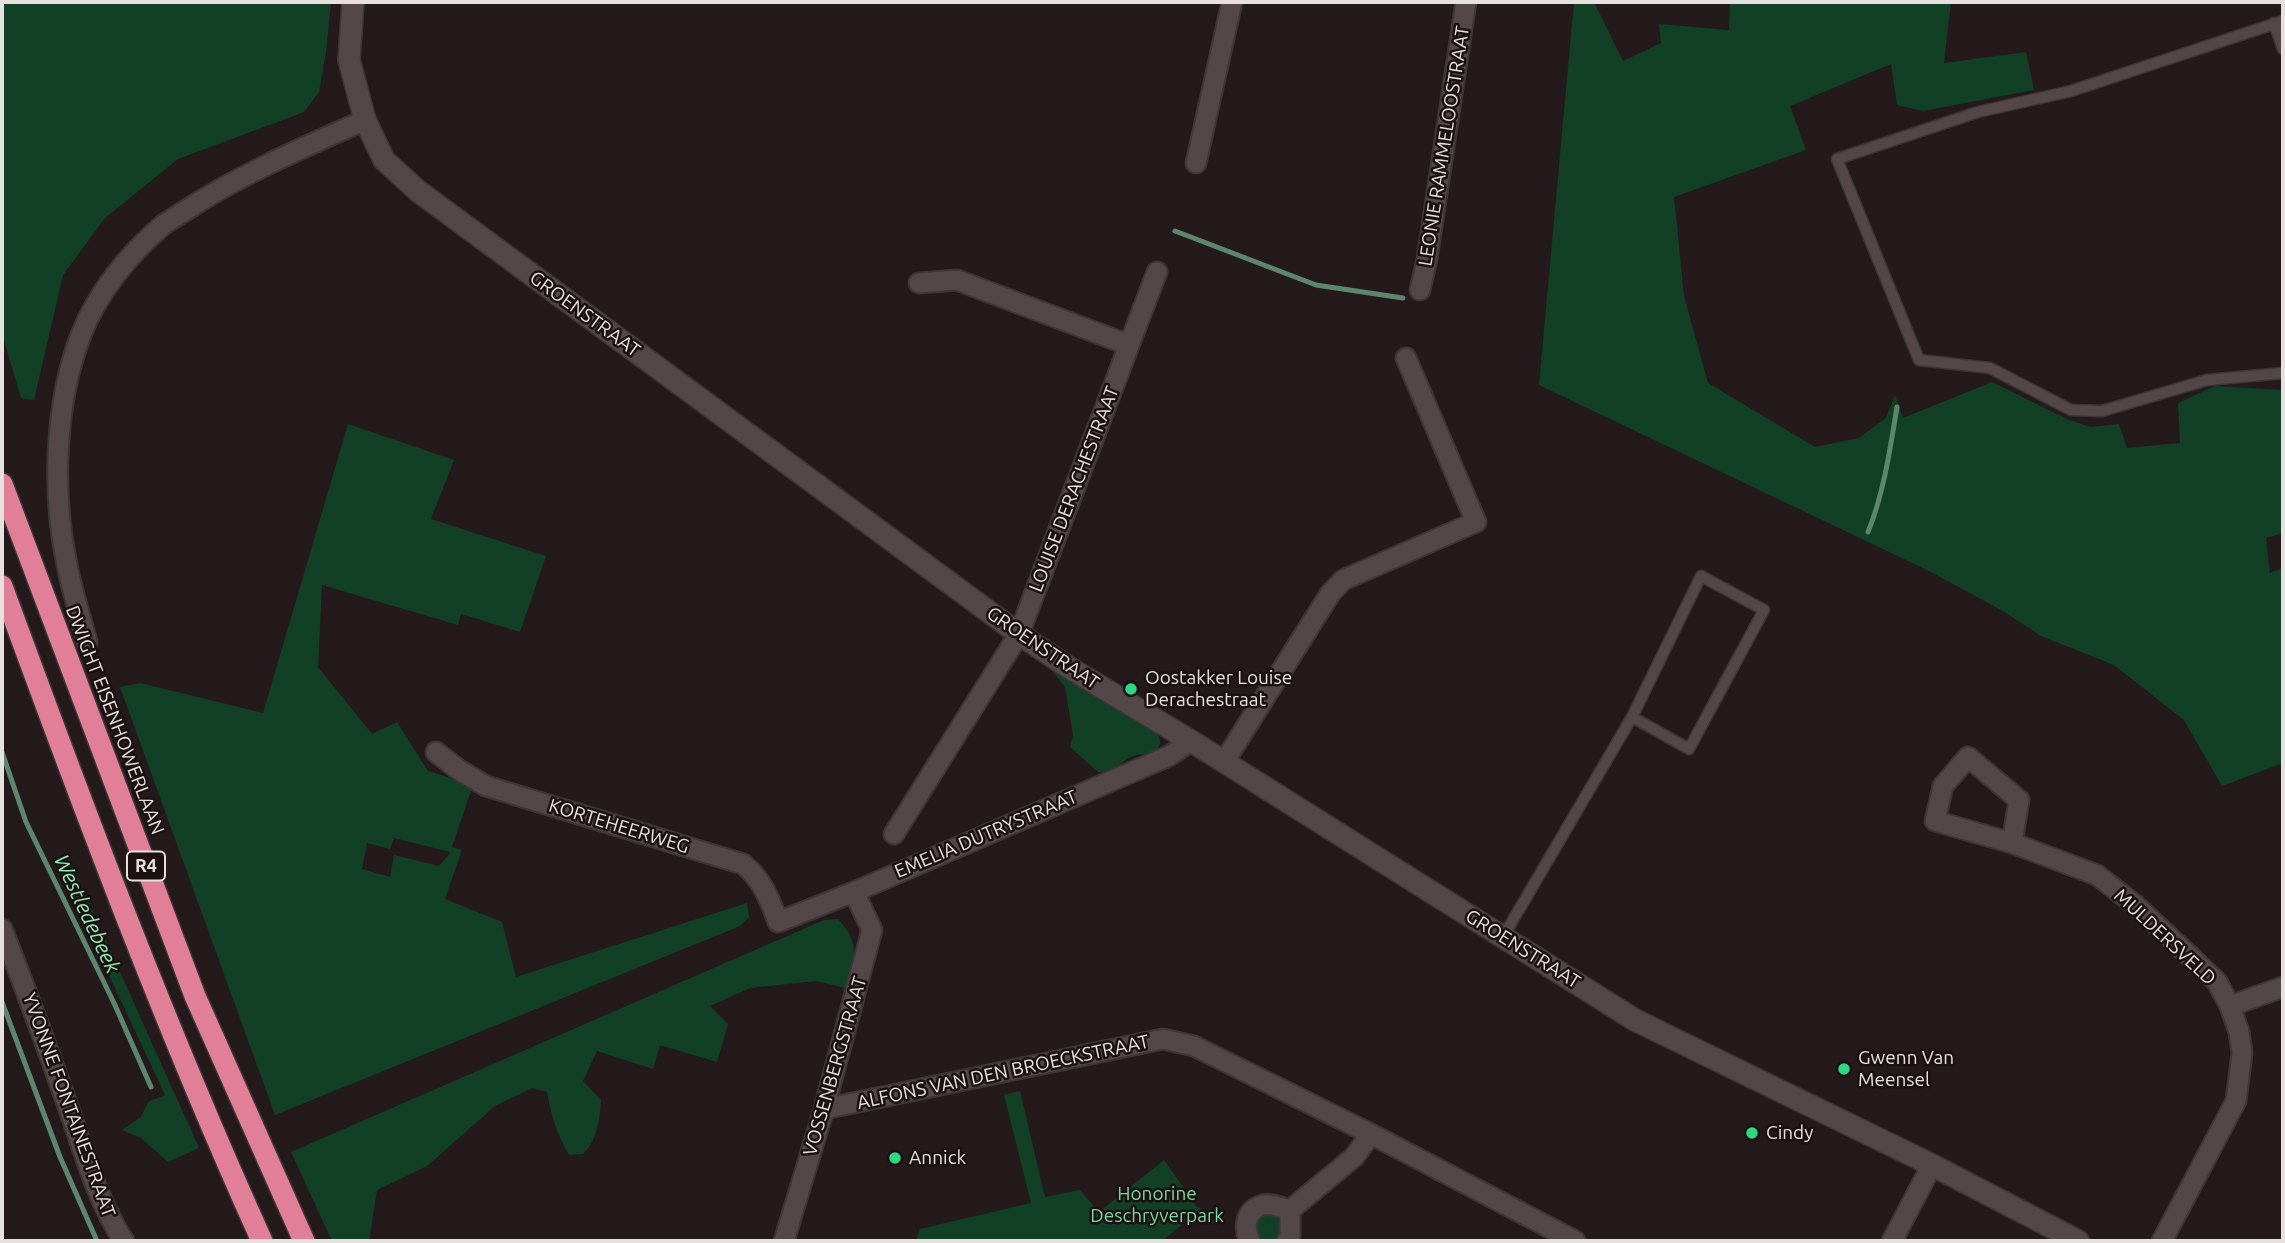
<!DOCTYPE html>
<html>
<head>
<meta charset="utf-8">
<style>
  body { margin:0 }
  #map { position:relative; width:2285px; height:1243px; overflow:hidden; background:#241a1c; font-family:Ubuntu,sans-serif }
  canvas { display:block }
  .frame { position:absolute; inset:0; border:4px solid #e7e0e1; pointer-events:none }
</style>
</head>
<body>
<div id="map">
<canvas width="2285" height="1243"></canvas>
<div class="frame"></div>
</div>
<script>
const c = document.querySelector('canvas').getContext('2d');
c.lineJoin = 'round';
function fillPath(path, color) {
  c.fillStyle = color;
  c.fill(path, 'evenodd');
}
function strokePath(path, color, width, dash) {
  c.strokeStyle = color;
  c.lineWidth = width;
  c.lineCap = dash ? 'butt' : 'round';
  c.setLineDash(dash || []);
  c.stroke(path);
}
function write(font, color, halo, rows, align = 'center') {
  c.font = font + ' Ubuntu,sans-serif';
  c.lineWidth = 5;
  c.setLineDash([]);
  c.textBaseline = 'middle';
  c.strokeStyle = halo;
  c.fillStyle = color;
  for (const [text, x, y, turn = 0] of rows) {
    c.save();
    c.translate(x, y);
    c.rotate((+turn || 0) * Math.PI / 180);
    c.textAlign = isNaN(turn) ? turn : align;
    if (halo) c.strokeText(text, 0, 0);
    c.fillText(text, 0, 0);
    c.restore();
  }
}
const green = new Path2D(`
  M 2,2 L 331,2 L 326,52 L 319,92 L 304,112 L 178,159 L 105,218 L 63,275 L 34,400 L 21,398 L 2,334 Z
  M 1574,2 L 1594,2 L 1623,61 L 1661,43 L 1659,24 L 1729,30 L 1730,2 L 1951,2 L 1944,63 L 2026,52 L 2034,90 L 1923,111 L 1897,105 L 1891,64 L 1790,106 L 1806,150 L 1674,197 L 1684,296 L 1708,383 L 1815,447 L 1859,438 L 1886,418 L 1895,395 L 1903,418 L 1992,382 L 2067,419 L 2090,427 L 2119,424 L 2127,448 L 2180,443 L 2178,403 L 2215,386 L 2283,390 L 2283,533 L 2266,538 L 2270,573 L 2283,568 L 2283,763 L 2222,786 L 2184,720 L 2114,665 L 2041,636 L 2003,611 L 1929,571 L 1539,385 Z
  M 348,424 L 454,460 L 431,519 L 546,556 L 520,632 L 461,614 L 458,625 L 322,585 L 318,667 L 372,734 L 397,722 L 428,771 L 473,785 L 452,847 L 462,850 L 445,899 L 502,922 L 516,977 L 747,903 L 749,917 L 740,926 L 723,933 L 275,1115 L 120,687 L 140,683 L 263,713 ZM 394,838 L 450,852 L 450,853 L 439,866 L 394,855 L 390,877 L 362,869 L 367,843 L 390,849 Z
  M 1049,667 L 1155,730 C 1158,735 1162,740 1159,746 C 1155,756 1142,753 1133,756 C 1120,761 1113,775 1098,772 L 1070,747 L 1073,735 L 1065,687 Z
  M 69,858 L 199,1148 L 168,1162 L 141,1138 L 122,1130 L 141,1117 L 148,1102 L 165,1095 L 56,862 Z
  M 838,919 C 861,943 855,959 845,988 L 816,981 L 750,988 L 710,1006 L 728,1024 L 717,1062 L 660,1045 L 653,1069 L 597,1051 L 583,1081 L 601,1100 C 600,1118 597,1142 583,1154 L 569,1155 C 557,1134 551,1116 547,1092 L 532,1088 L 495,1106 L 427,1166 L 377,1190 L 369,1241 L 332,1241 L 291,1152 L 824,920 Z
  M 1020,1091 L 1045,1197 L 1080,1190 L 1099,1212 L 1164,1160 L 1197,1207 L 1220,1218 L 1213,1224 L 1195,1214 L 1162,1241 L 916,1241 L 920,1229 L 1031,1203 L 1004,1095 Z
  M 1262,1213 L 1275,1213 C 1286,1222 1285,1231 1277,1241 L 1259,1241 L 1253,1221 Z`);
const stream = new Path2D(`
  M 1175,231 L 1316,285 L 1403,298
  M 1868,532 C 1884,493 1890,449 1897,407
  M 2,752 L 26,822 L 114,1003 L 151,1087
  M 2,1002 L 60,1157 L 97,1241`);
const service = new Path2D(`
  M 2283,21 L 2071,91 L 1978,112 L 1837,159 L 1919,360 L 1990,368 L 2071,410 L 2102,411 L 2207,380 L 2283,373
  M 2274,23 L 2283,49
  M 1503,937 L 1632,717 L 1689,749 L 1764,610 L 1701,576 L 1632,717`);
const minor = new Path2D(`
  M 1196,163 L 1232,2
  M 919,283 L 957,280 L 1129,345
  M 1420,290 L 1427,259 L 1466,2
  M 87,642 C 80,615 71,588 66,560 C 52,490 55,402 81,335 C 97,293 129,254 163,225 C 173,218 184,212 194,205 C 248,171 307,146 365,120
  M 436,752 L 459,770 L 486,786 L 743,864 C 762,879 770,900 778,922 L 854,892 L 1169,756 L 1191,741
  M 1224,762 L 1330,594 L 1343,580 L 1476,522 L 1406,358
  M 894,834 L 1019,634 L 1157,272
  M 2012,843 L 2019,800 L 1968,757 L 1943,786 L 1935,821 L 2012,843 L 2097,875 L 2134,904 L 2195,961 L 2217,982 L 2230,1006 L 2239,1032 L 2242,1053 L 2236,1101 L 2162,1241
  M 2,929 C 26,989 48,1050 70,1112 C 85,1155 98,1202 124,1241
  M 2230,1006 L 2283,987
  M 824,1109 L 1163,1039 L 1194,1046 L 1371,1134 L 1575,1241
  M 1290,1210 L 1354,1157 L 1371,1134
  M 784,1241 L 824,1109 L 872,930 L 854,892
  M 1250,1241 C 1243,1228 1245,1210 1263,1205 C 1272,1203 1282,1208 1290,1210
  M 1287,1241 L 1290,1236 L 1290,1210
  M 1892,1241 L 1932,1165`);
const tertiary = new Path2D(`
  M 353,2 L 349,60 L 365,120 L 384,160 L 418,191 L 1019,634 L 1068,667 L 1191,741 L 1635,1020 L 1932,1165 L 2078,1241`);
const motorway = new Path2D(`
  M 2,484 L 195,996 L 304,1241
  M 2,586 C 83,807 165,1027 262,1241`);
const markers = [
  [1131,689,7,"#2ed883"],
  [1844,1069,7,"#2ed883"],
  [1752,1133,7,"#2ed883"],
  [895,1158,7,"#2ed883"]
];
const shields = [
  [146,866,38]
];
const shieldNames = [
  ["R4",146,866]
];
const streetNames = [
  ["LEONIE RAMMELOOSTRAAT",1444,146,-81],
  ["GROENSTRAAT",585,314,36],
  ["LOUISE DERACHESTRAAT",1074,489,-69],
  ["GROENSTRAAT",1043,648,34],
  ["DWIGHT EISENHOWERLAAN",115,720,69],
  ["KORTEHEERWEG",619,826,17],
  ["EMELIA DUTRYSTRAAT",986,834,-23],
  ["MULDERSVELD",2165,937,43],
  ["GROENSTRAAT",1523,949,32],
  ["VOSSENBERGSTRAAT",835,1066,-74],
  ["ALFONS VAN DEN BROECKSTRAAT",1003,1072,-12],
  ["YVONNE FONTAINESTRAAT",69,1105,70]
];
const poiNames = [
  ["Oostakker Louise",1145,678],
  ["Derachestraat",1145,700],
  ["Gwenn Van",1858,1058],
  ["Meensel",1858,1080],
  ["Cindy",1766,1133],
  ["Annick",909,1158]
];
const parkNames = [
  ["Honorine",1157,1194],
  ["Deschryverpark",1157,1216]
];
const waterNames = [
  ["Westledebeek",87,914,65]
];
fillPath(green, '#114026');
strokePath(stream, '#5c876e', 5);
strokePath(service, '#3d3637', 13);
strokePath(minor, '#3d3637', 23);
strokePath(tertiary, '#3d3637', 24);
strokePath(motorway, '#3d3637', 24);
strokePath(service, '#534749', 10);
strokePath(minor, '#534749', 19);
strokePath(tertiary, '#534749', 21);
strokePath(motorway, '#e27f98', 21);
for (const [x, y, r, color] of markers) {
  const dot = new Path2D();
  dot.arc(x, y, r, 0, 2 * Math.PI);
  c.fillStyle = color;
  c.fill(dot);
  strokePath(dot, '#1b1113', 2.5);
}
for (const [x, y, w] of shields) {
  const box = new Path2D();
  box.roundRect(x - w / 2, y - 14.5, w, 29, 5);
  c.fillStyle = '#1b1113';
  c.fill(box);
  strokePath(box, '#e7e0e1', 2);
}
write('bold 18px', '#e7e0e1', null, shieldNames);
write('19px', '#e7e0e1', '#1b1113', streetNames);
write('19px', '#e7e0e1', '#1b1113', poiNames, 'left');
write('19px', '#7cd69e', '#1b1113', parkNames);
write('italic 21px', '#90ebb1', '#1b1113', waterNames);
</script>
</body>
</html>
